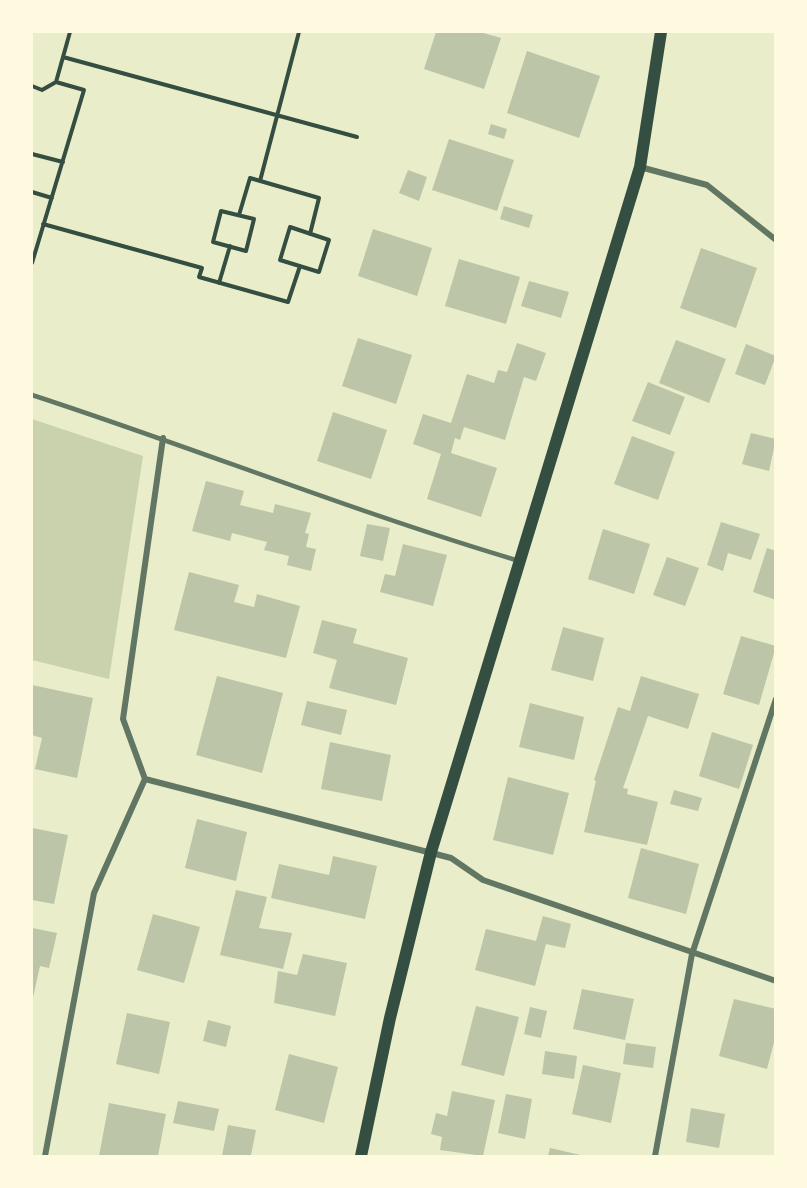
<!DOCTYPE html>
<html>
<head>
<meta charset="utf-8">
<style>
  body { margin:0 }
  #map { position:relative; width:807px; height:1188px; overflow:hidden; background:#e9edc9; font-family:Bitter,serif }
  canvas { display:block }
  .frame { position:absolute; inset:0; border:33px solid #fefae0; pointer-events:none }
</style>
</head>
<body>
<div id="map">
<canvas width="807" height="1188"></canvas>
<div class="frame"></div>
</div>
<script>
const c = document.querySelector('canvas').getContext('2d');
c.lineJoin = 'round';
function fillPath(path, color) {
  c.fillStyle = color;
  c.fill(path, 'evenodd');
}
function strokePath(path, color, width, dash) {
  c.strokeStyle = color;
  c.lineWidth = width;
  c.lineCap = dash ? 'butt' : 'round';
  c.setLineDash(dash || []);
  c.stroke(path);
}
const green = new Path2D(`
  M 32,419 L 143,456 L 109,679 L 32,660 Z`);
const building = new Path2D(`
  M 436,32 L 480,32 L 501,38 L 484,89 L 424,69 Z
  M 527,51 L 600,76 L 579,138 L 507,113 Z
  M 491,124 L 507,129 L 504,139 L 488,134 Z
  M 449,139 L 514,160 L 497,211 L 432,190 Z
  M 408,170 L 427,177 L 419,201 L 399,193 Z
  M 504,206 L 533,215 L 529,228 L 500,219 Z
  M 373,229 L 432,248 L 417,296 L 358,276 Z
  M 701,248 L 757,268 L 736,328 L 680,308 Z
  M 459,259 L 520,277 L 506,324 L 445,306 Z
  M 529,281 L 569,292 L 561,318 L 521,306 Z
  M 358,338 L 412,355 L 396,404 L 342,386 Z
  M 676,340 L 726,359 L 709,403 L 659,383 Z
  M 517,343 L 546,353 L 536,381 L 524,377 L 505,440 L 464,427 L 460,440 L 455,438 L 451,453 L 497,468 L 481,517 L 427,499 L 441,454 L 413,444 L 423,414 L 451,423 L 467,374 L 494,383 L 498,370 L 507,372 Z
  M 746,344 L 776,356 L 765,385 L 735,374 Z
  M 648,382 L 685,397 L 670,435 L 632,421 Z
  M 333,412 L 387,430 L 371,479 L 317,461 Z
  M 751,433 L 776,439 L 769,471 L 742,464 Z
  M 632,436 L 675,452 L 658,500 L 614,484 Z
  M 206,481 L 244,491 L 240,505 L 273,513 L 275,504 L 311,513 L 305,533 L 309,534 L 306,547 L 316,549 L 311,571 L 287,565 L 289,556 L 264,550 L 267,542 L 232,533 L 230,541 L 192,531 Z
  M 721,522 L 760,534 L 751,560 L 728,553 L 723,571 L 707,565 Z
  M 367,524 L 390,528 L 383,561 L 360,556 Z
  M 603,529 L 650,544 L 634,594 L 588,579 Z
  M 403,544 L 447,555 L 433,606 L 380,592 L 385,574 L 395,576 Z
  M 767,548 L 776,551 L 776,600 L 753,592 Z
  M 667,557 L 699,568 L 685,606 L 653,595 Z
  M 189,572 L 239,585 L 234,602 L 254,607 L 257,594 L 300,606 L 286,658 L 174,630 Z
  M 322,620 L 357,629 L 353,643 L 408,658 L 396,705 L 329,688 L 337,660 L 313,653 Z
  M 563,627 L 604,638 L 593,681 L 551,670 Z
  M 741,636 L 776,646 L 759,705 L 723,694 Z
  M 217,676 L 283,693 L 262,773 L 196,755 Z
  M 641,676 L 699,694 L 688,729 L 648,716 L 623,788 L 628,789 L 627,794 L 658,802 L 647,845 L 584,832 L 596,781 L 594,780 L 618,707 L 630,711 Z
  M 32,685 L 93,698 L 77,778 L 35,769 L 42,738 L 32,735 Z
  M 307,701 L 347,710 L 341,735 L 301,725 Z
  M 530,703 L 584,717 L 574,760 L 519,747 Z
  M 712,732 L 753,745 L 739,789 L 699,776 Z
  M 330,742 L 391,755 L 382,801 L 321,789 Z
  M 508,777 L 569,793 L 553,855 L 493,840 Z
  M 674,790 L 702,798 L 698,811 L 670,804 Z
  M 197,819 L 247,832 L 236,881 L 185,868 Z
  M 32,828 L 68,835 L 54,904 L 32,900 Z
  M 641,848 L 699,864 L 686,914 L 628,898 Z
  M 333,856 L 377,866 L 365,919 L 271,898 L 279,864 L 329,875 Z
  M 236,890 L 267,897 L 259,928 L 292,933 L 283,969 L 220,955 Z
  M 153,914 L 200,927 L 184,983 L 137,970 Z
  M 543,916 L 571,924 L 565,948 L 546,944 L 535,986 L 475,970 L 486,929 L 536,941 Z
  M 32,928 L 57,933 L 49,968 L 40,966 L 32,1002 Z
  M 303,954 L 347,963 L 335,1016 L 274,1003 L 278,971 L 297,975 Z
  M 582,989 L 634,999 L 625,1040 L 573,1029 Z
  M 734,999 L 776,1009 L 776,1035 L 767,1069 L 719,1056 Z
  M 476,1006 L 519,1017 L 504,1076 L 461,1065 Z
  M 530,1007 L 547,1011 L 541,1038 L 524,1034 Z
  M 127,1013 L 170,1022 L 159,1074 L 116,1064 Z
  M 208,1020 L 231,1026 L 226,1047 L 203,1041 Z
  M 626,1043 L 656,1047 L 653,1068 L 623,1064 Z
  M 545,1051 L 577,1056 L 574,1079 L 542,1074 Z
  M 289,1054 L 338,1067 L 324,1123 L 275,1110 Z
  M 583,1065 L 621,1073 L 611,1123 L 572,1114 Z
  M 452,1091 L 495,1100 L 483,1156 L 440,1150 L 442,1137 L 431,1134 L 436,1113 L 447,1116 Z
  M 506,1094 L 532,1099 L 525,1139 L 498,1133 Z
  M 178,1101 L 219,1109 L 214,1131 L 173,1123 Z
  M 109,1103 L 166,1114 L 158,1156 L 99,1156 Z
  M 691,1108 L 725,1114 L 719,1148 L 686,1142 Z
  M 228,1125 L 256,1130 L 251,1155 L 256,1156 L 222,1156 Z
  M 550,1148 L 585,1156 L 548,1156 Z`);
const path = new Path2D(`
  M 63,57 L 357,137
  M 32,86 L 42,90 L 56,82
  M 32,154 L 63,162
  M 260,181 L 299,32
  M 32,192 L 52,198
  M 221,211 L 254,219 L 246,251 L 213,242 Z
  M 239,215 L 250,178 L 319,198 L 310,234
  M 43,224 L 202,268 L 199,277 L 288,302 L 300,266
  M 290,227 L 329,240 L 319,272 L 280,260 Z
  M 32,263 L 84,90 L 56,82 L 70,32
  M 219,283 L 230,246`);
const service = new Path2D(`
  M 32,395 C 195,448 354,512 519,561`);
const minor = new Path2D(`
  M 640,167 L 707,185 L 776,240
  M 145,779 L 451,858 L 483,880 L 776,981
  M 45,1156 L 94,893 L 145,779 L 123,719 L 163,438
  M 655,1156 L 692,954 L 776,699`);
const secondary = new Path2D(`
  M 361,1156 L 390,1018 L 431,852 L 640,167 L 661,32`);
fillPath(green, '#cad2ad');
fillPath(building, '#bcc5a7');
strokePath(path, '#344e41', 4);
strokePath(service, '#617663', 4.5);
strokePath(minor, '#617663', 6);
strokePath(secondary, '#344e41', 12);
</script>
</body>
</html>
